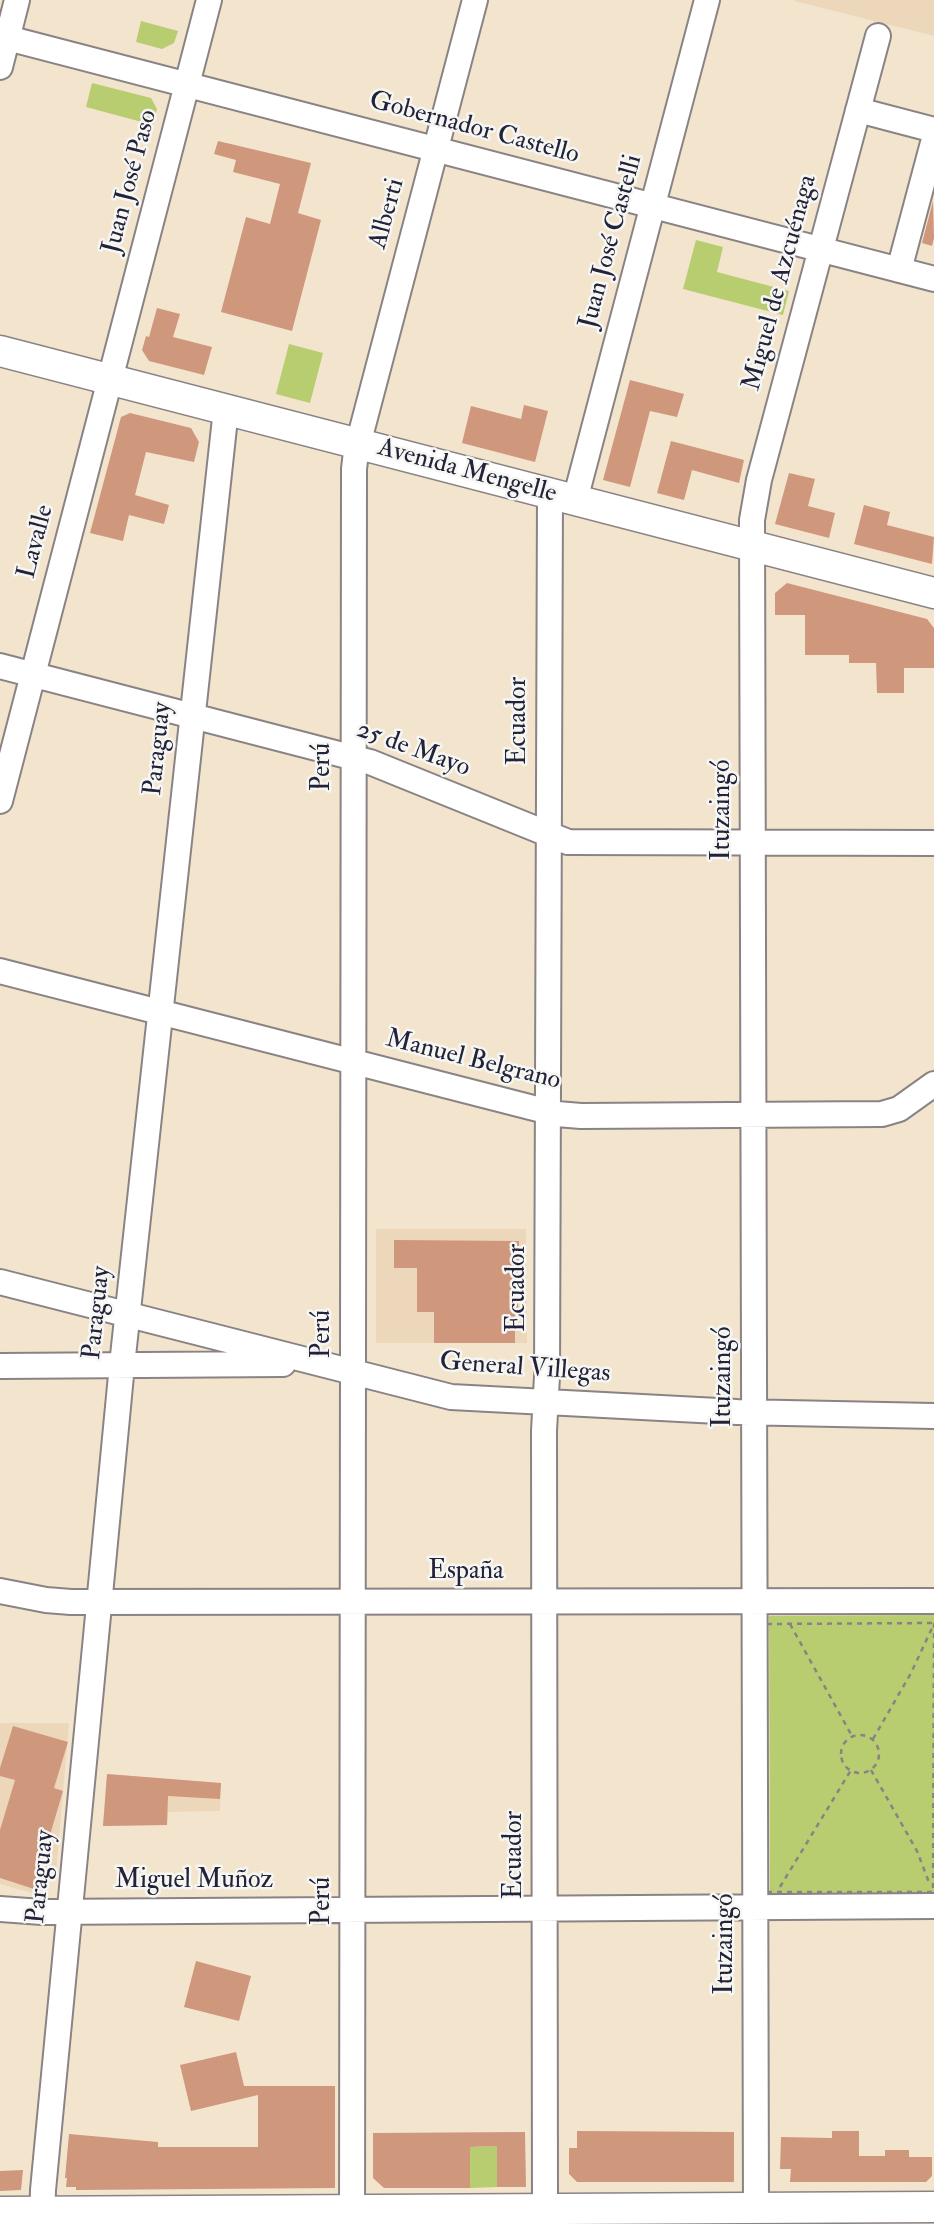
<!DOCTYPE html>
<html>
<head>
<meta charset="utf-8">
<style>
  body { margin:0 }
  canvas { display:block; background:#f3e4ce }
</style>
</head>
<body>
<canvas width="934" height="2224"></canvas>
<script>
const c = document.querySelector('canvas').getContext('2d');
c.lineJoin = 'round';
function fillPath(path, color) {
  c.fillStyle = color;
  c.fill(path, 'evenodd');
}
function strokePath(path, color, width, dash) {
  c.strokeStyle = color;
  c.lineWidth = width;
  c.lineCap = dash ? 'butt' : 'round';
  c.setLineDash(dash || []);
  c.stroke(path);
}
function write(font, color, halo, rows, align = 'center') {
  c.font = font + ' "IM FELL Double Pica",serif';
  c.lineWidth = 5;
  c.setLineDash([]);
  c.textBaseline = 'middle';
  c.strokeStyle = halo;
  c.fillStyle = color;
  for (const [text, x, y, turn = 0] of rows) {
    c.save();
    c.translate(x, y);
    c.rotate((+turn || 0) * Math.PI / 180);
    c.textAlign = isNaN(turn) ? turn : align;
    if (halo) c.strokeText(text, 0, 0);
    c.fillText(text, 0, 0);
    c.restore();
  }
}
const built = new Path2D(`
  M 794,0 L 934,0 L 934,36 L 794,1 Z
  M 376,1229 L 526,1229 L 527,1343 L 376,1343 Z
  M 0,1723 L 69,1723 L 56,1874 L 32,1893 L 0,1884 Z
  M 107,1774 L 221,1783 L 220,1811 L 168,1812 L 167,1825 L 103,1826 Z`);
const green = new Path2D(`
  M 141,21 L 178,31 L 174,43 L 162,49 L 136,42 Z
  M 92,83 L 151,98 L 157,109 L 153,125 L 86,107 Z
  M 696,240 L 723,247 L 717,272 L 789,291 L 783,315 L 683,289 Z
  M 289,344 L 323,353 L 310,403 L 276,394 Z
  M 934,1615 L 934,1893 L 770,1894 L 769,1616 Z
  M 497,2146 L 497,2187 L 470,2188 L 470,2147 Z`);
const building = new Path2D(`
  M 218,141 L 311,163 L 298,213 L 321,220 L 292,331 L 221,312 L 246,217 L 270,224 L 280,184 L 233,172 L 236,160 L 214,154 Z
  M 933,201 L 934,238 L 932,246 L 922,243 Z
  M 157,308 L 180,314 L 173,337 L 212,347 L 204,375 L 149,361 L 142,350 L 146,336 L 149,337 Z
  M 630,380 L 684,394 L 677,417 L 650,411 L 630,487 L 603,480 Z
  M 524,405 L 548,411 L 535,462 L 462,443 L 471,406 L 521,419 Z
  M 130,413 L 191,428 L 199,442 L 194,462 L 146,452 L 135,495 L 169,505 L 164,524 L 129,515 L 123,541 L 90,533 L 121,417 Z
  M 671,441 L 744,460 L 739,483 L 692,470 L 684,500 L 657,493 Z
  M 789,473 L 815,479 L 808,506 L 835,513 L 829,538 L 775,524 Z
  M 864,505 L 890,512 L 887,525 L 934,537 L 932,564 L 854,544 Z
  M 787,583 L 927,619 L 934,628 L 934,668 L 904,668 L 904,693 L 877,693 L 876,663 L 849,663 L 849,655 L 805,655 L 805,615 L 775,615 L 775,593 Z
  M 394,1240 L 519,1241 L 518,1312 L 515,1312 L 515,1343 L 434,1343 L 434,1312 L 417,1312 L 417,1268 L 394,1268 Z
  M 13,1726 L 68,1742 L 54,1788 L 63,1791 L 34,1889 L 0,1878 L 0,1830 L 15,1780 L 0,1776 L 0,1768 Z
  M 107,1774 L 221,1783 L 220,1799 L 168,1796 L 167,1825 L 103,1826 Z
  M 196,1961 L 251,1976 L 239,2021 L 184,2007 Z
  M 236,2052 L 244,2086 L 335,2086 L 335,2188 L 76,2190 L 76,2187 L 66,2187 L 67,2178 L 65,2178 L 69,2134 L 158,2142 L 158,2147 L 258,2147 L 258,2095 L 191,2111 L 180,2065 Z
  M 577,2131 L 734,2132 L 734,2182 L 577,2182 L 569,2174 L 569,2148 L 577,2148 Z
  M 832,2131 L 859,2131 L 859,2156 L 885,2156 L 885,2150 L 909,2150 L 909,2157 L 932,2157 L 932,2176 L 926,2182 L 790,2182 L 791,2169 L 780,2169 L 781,2137 L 832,2138 Z
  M 525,2132 L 526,2187 L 497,2187 L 497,2146 L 470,2147 L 470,2188 L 384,2188 L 373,2178 L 373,2133 Z
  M 23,2170 L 21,2190 L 0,2191 L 0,2171 Z`);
const path = new Path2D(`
  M 934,1623 L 933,1892 L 764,1892 L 763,1624 Z
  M 790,1624 L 852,1736
  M841 1754a19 19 0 1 1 38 0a19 19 0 1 1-38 0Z
  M 873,1739 L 911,1673 L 933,1626
  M 871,1770 L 917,1851 L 930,1885
  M 780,1887 L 851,1770`);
const minor = new Path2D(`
  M 0,36 L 934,279
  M 0,67 L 17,0
  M 858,110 L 934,130
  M 899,270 L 934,139
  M 575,500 L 707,0
  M 0,666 L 370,762 L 568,842 L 934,843
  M 0,801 L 209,0
  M 0,971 L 557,1114 L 581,1116 L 882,1114 L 899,1109 L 934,1084
  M 0,1282 L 451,1397 L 737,1412 L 934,1416
  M 0,1366 L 283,1364
  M 0,1591 L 46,1600 L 71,1602 L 934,1601
  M 0,1909 L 42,1912 L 934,1906
  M 756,2208 L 752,520 L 759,480 L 878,36
  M 545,2209 L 544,1431 L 547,1376 L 550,493
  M 42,2224 L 43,2190 L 122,1365 L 226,409
  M 352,2224 L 354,469 L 356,452 L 475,0`);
const major = new Path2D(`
  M 0,351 L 934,593
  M 0,2212 L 934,2207`);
const streetNames = [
  ["Gobernador Castello",474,129,15],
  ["Juan José Paso",131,182,-75],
  ["Alberti",388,214,-75],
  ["Juan José Castelli",612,242,-75],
  ["Miguel de Azcuénaga",781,283,-75],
  ["Avenida Mengelle",467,472,15],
  ["Lavalle",37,542,-75],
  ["Ecuador",519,721,-90],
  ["Paraguay",159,749,-84],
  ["25 de Mayo",413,750,20],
  ["Perú",323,767,-90],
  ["Ituzaingó",723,810,-90],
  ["Manuel Belgrano",473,1061,14],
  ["Ecuador",518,1288,-90],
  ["Paraguay",98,1313,-84],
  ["Perú",323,1334,-90],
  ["General Villegas",525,1369,4],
  ["Ituzaingó",724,1377,-90],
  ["España",466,1572],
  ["Ecuador",515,1855,-90],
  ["Paraguay",42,1877,-84],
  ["Miguel Muñoz",194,1881],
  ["Perú",323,1901,-90],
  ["Ituzaingó",726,1944,-90]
];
fillPath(built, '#edd7bb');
fillPath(green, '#b8cc70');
fillPath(building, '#cf977c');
strokePath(minor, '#8a8384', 28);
strokePath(major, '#8a8384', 33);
strokePath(path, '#8a8384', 2.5, [5, 5]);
strokePath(minor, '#fff', 24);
strokePath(major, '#fff', 30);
write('26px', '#22223b', '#f6f6f2', streetNames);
</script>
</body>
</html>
